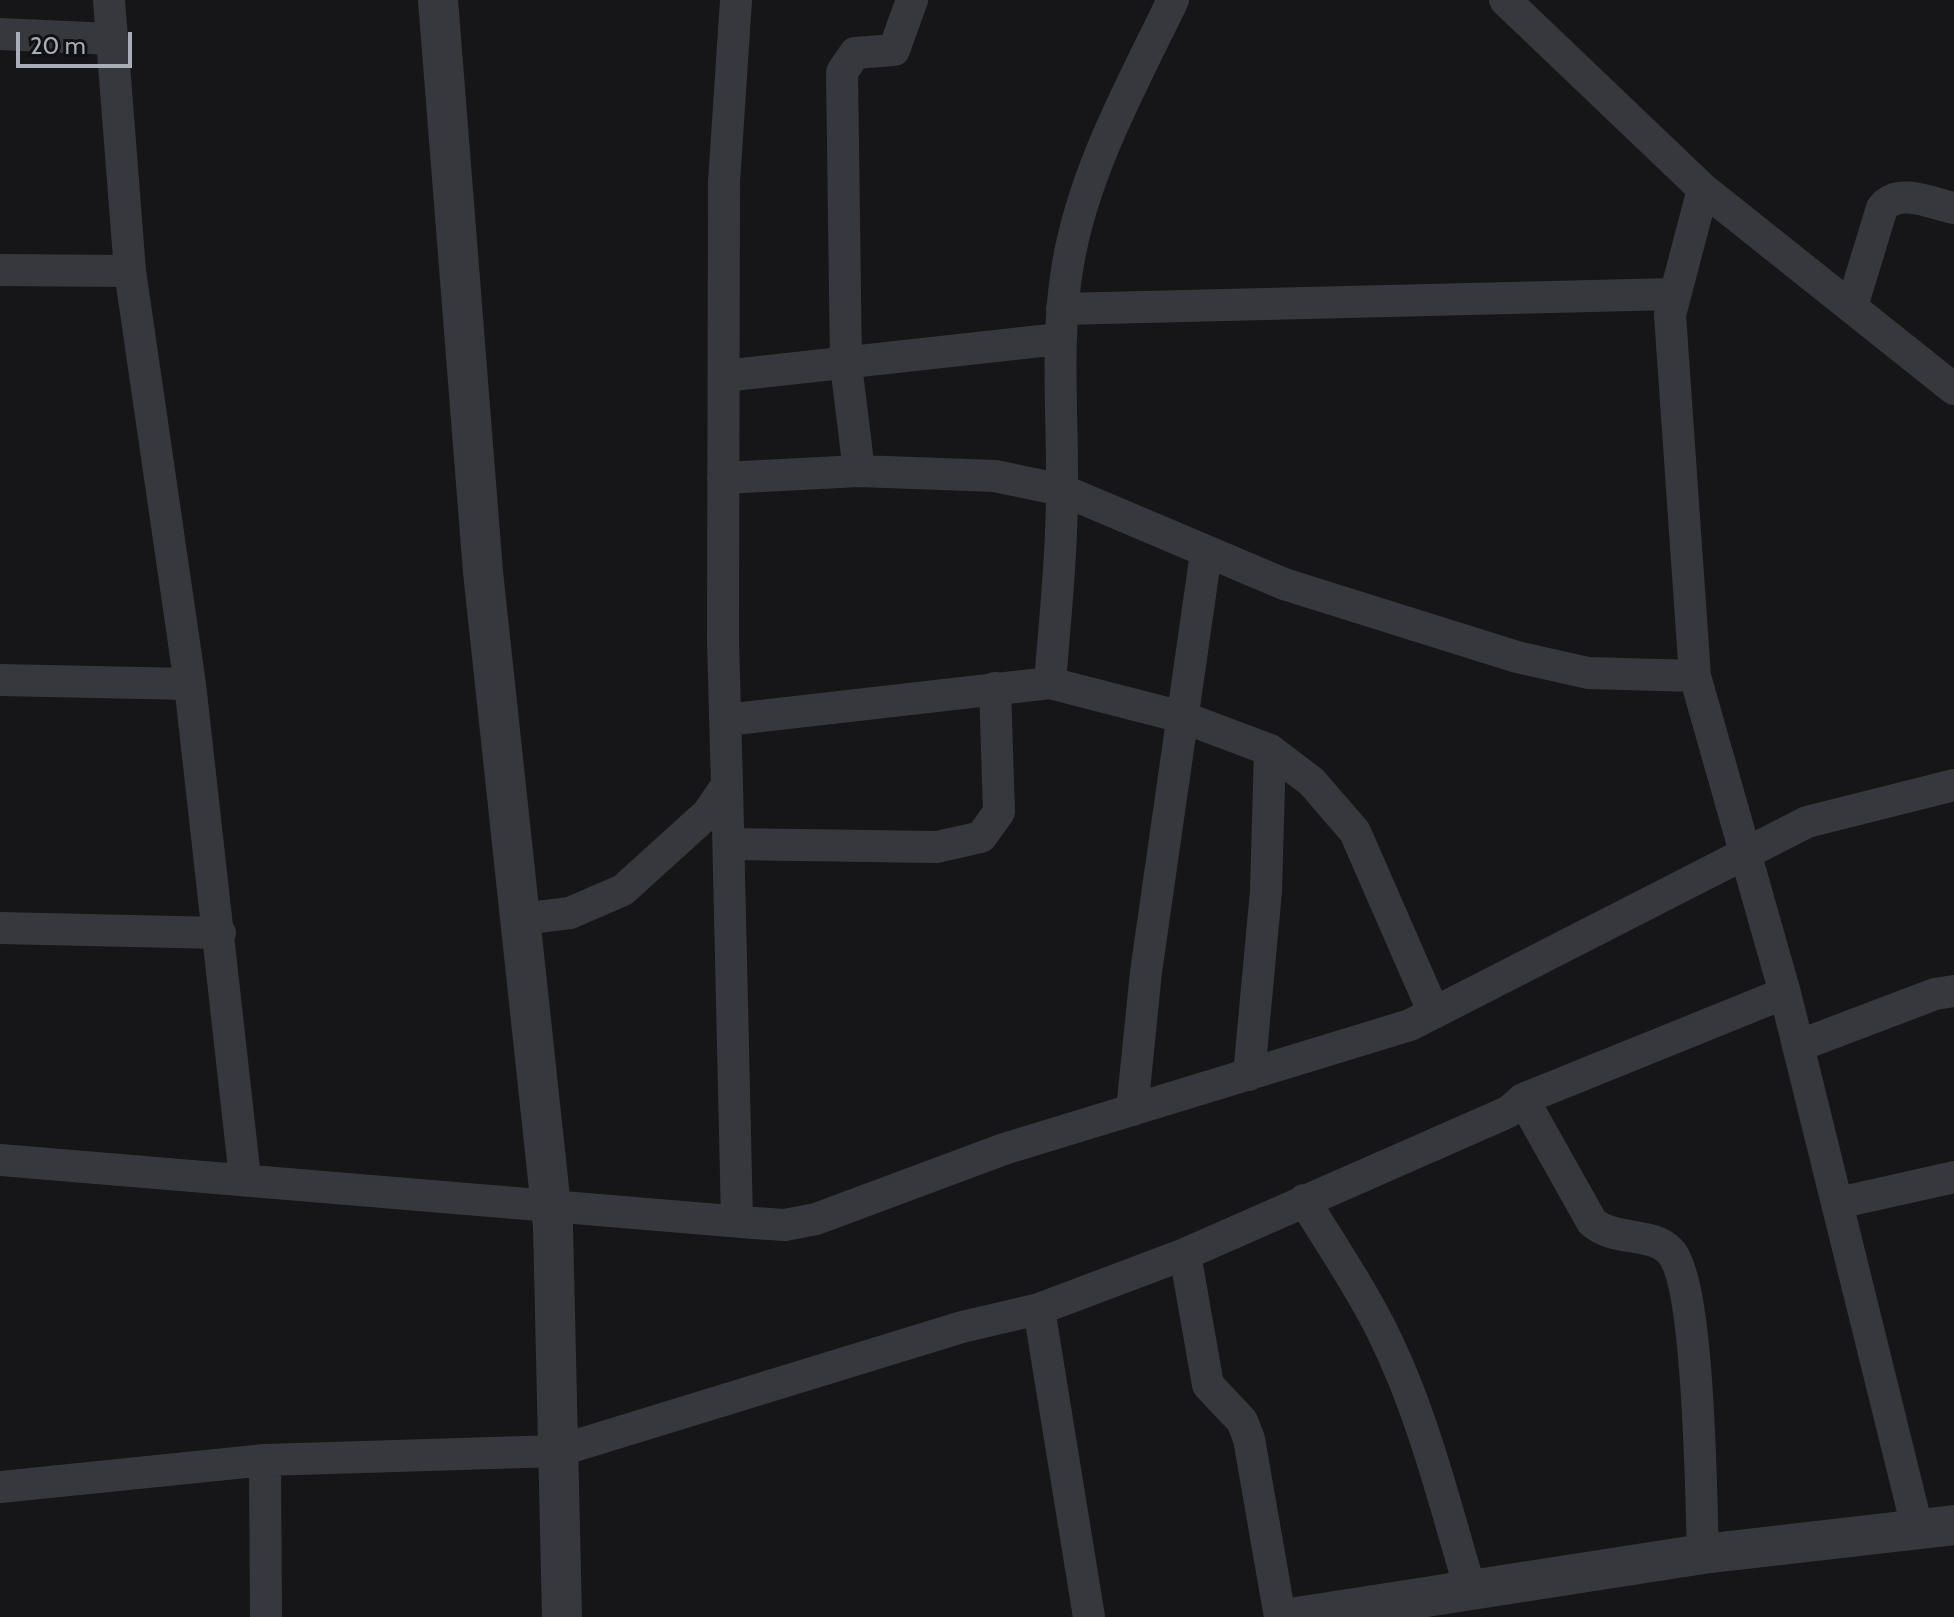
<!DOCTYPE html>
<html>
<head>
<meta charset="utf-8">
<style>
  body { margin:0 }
  #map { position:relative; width:1954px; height:1617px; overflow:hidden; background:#161618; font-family:Cabin,sans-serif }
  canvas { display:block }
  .scale { position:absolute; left:16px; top:32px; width:116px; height:36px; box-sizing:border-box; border:4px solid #a8adb8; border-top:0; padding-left:10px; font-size:24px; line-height:28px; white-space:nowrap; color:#a8adb8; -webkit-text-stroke:6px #111113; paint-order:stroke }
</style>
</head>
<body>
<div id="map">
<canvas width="1954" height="1617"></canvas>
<div class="scale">20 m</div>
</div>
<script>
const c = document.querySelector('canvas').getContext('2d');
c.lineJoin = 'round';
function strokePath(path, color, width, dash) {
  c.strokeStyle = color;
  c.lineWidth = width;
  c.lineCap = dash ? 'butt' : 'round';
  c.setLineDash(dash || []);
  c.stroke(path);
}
const minor = new Path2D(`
  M 109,0 L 130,271 L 190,684 L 245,1178
  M 1505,0 L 1703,189 L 1954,389
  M 0,34 L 112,39
  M 1703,189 L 1670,315 L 1695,676 L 1785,993 L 1917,1527
  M 0,270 L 130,271
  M 1852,306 L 1882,208 C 1898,187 1931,203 1954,208
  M 1062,309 L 1673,294
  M 724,376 L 1059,339
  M 859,471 L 846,365 L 842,72 L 855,53 L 894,50 L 912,0
  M 723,478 L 859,471 L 995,476 L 1062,490 L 1284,584 L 1517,657 L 1588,673 L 1695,676
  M 0,680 L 190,684
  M 1050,683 C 1055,619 1062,553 1062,489 C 1063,413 1055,339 1068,264 C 1084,170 1132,85 1173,0
  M 726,720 L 1050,683 L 1182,717 L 1270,750 L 1312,782 L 1355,832 L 1434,1013
  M 727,785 L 737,1220
  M 729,844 L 937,847 L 981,837 L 999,812 L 995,688
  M 521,919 L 570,913 L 623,890 L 708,813 L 727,785 L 723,641 L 724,182 L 736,0
  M 0,928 L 220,933
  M 1798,1046 L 1935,994 L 1954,991
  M 1249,1075 L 1266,891 L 1270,750
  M 1523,1099 L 1592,1222 C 1615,1242 1651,1231 1670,1251 C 1700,1282 1701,1501 1703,1554
  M 1132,1110 L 1146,972 L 1206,553
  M 0,1160 L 754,1223 L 785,1225 L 816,1219 L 1004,1149 L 1410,1025 L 1807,822 L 1954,785
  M 1304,1200 C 1330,1243 1360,1286 1382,1331 C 1423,1413 1445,1505 1471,1592
  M 1838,1203 L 1954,1177
  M 1185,1254 L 1208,1385 L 1242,1421 L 1249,1439 L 1280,1617
  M 1039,1309 L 1089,1617
  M 265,1460 L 266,1617
  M 0,1487 L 265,1460 L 558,1451 L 962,1327 L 1039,1309 L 1185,1254 L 1508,1112 L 1523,1099 L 1785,993`);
const tertiary = new Path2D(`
  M 438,0 L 483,572 L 553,1226 L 562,1617
  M 1297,1617 L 1703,1554 L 1954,1525`);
strokePath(minor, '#37383d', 32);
strokePath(tertiary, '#37383d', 40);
</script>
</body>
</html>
